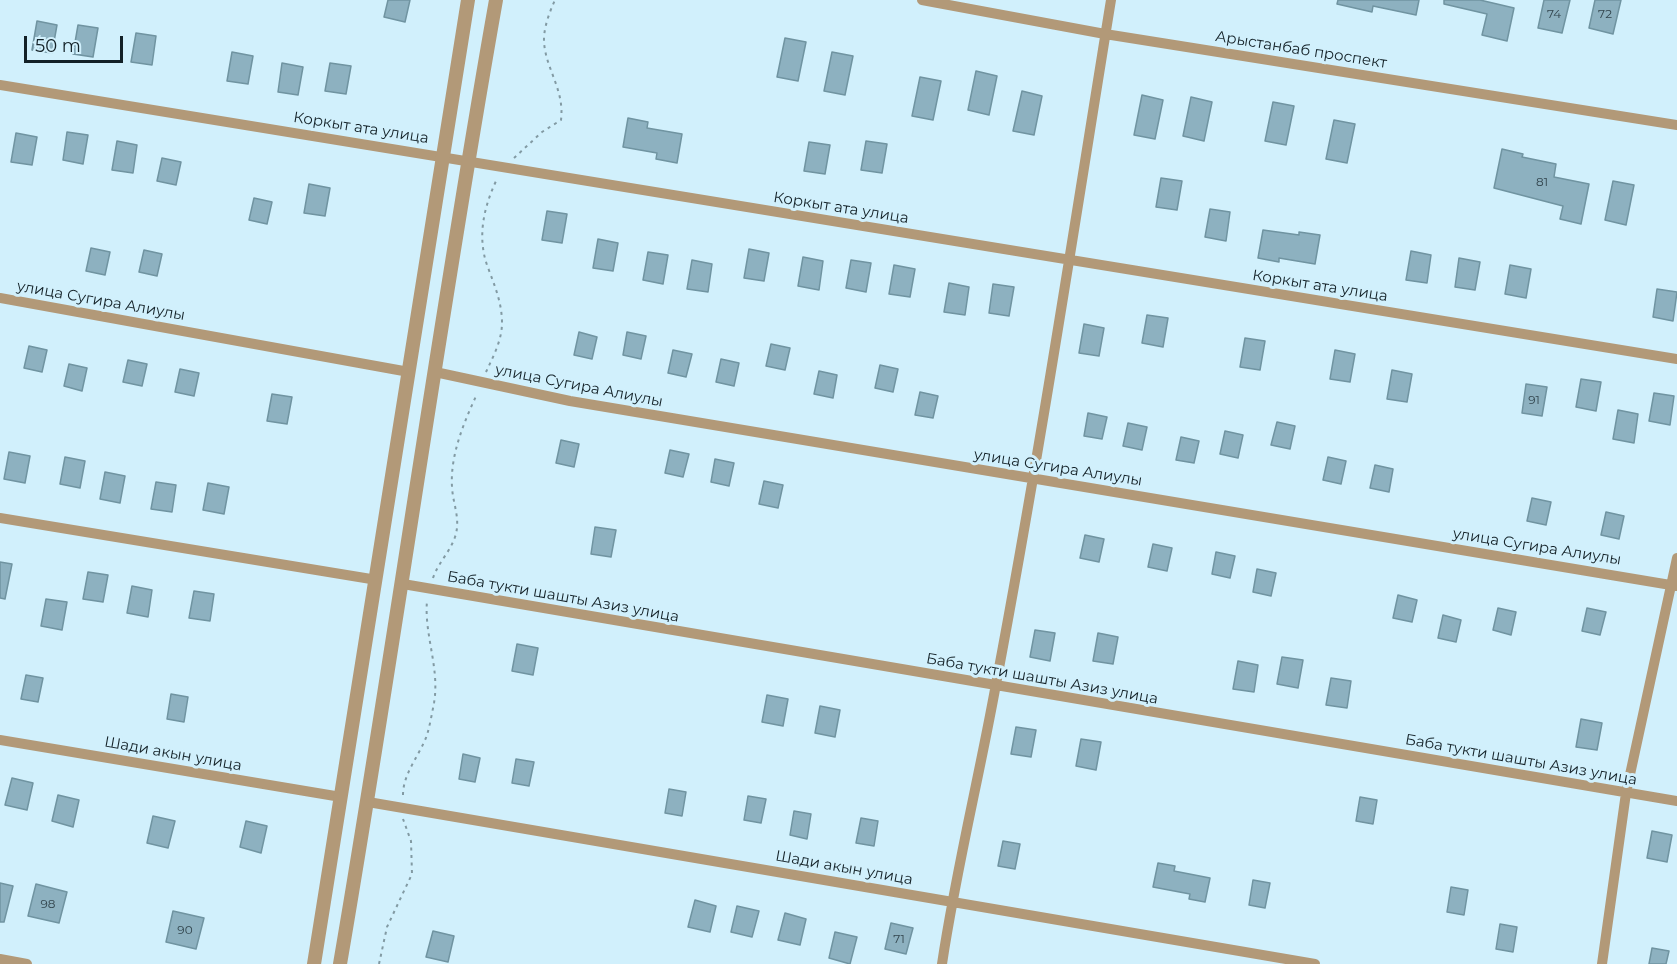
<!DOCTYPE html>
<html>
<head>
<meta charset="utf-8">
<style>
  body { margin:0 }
  #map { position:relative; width:1677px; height:964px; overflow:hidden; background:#d1f0fc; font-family:Montserrat,sans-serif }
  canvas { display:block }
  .scale { position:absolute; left:24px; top:36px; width:99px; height:27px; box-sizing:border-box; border:3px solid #132127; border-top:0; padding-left:8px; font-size:18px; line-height:21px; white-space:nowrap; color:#132127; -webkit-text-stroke:4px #d1f0fc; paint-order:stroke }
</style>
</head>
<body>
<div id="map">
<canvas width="1677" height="964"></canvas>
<div class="scale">50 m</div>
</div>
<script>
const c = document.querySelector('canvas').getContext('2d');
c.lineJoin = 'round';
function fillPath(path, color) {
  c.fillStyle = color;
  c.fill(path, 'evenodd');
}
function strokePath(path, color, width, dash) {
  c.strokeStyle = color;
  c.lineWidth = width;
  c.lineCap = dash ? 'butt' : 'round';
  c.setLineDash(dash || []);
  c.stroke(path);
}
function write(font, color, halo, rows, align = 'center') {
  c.font = font + ' Montserrat,sans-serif';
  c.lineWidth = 6;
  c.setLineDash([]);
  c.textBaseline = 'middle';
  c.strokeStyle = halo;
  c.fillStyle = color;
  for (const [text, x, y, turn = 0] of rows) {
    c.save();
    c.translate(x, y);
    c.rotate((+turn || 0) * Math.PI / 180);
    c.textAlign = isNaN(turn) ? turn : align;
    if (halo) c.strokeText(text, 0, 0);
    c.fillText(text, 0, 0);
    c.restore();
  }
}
const building = new Path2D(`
  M 388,0 L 410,0 L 405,22 L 384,17 Z
  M 1338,0 L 1419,0 L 1416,15 L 1373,6 L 1372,12 L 1337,4 Z
  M 1444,0 L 1480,0 L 1514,8 L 1507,41 L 1482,35 L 1487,14 L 1444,4 Z
  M 1544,0 L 1570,0 L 1562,33 L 1538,28 Z
  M 1595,0 L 1621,0 L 1613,34 L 1589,28 Z
  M 37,21 L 57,25 L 52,53 L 32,50 Z
  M 78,25 L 98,28 L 93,57 L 73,54 Z
  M 136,33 L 156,36 L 152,65 L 131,62 Z
  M 785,38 L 806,42 L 798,81 L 777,77 Z
  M 232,52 L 253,56 L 248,84 L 227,81 Z
  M 832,52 L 853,56 L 845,95 L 824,91 Z
  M 282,63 L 303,67 L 298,95 L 278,92 Z
  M 330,63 L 351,66 L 346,94 L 325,91 Z
  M 976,71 L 997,76 L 989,115 L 968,110 Z
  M 920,77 L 941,81 L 933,120 L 912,116 Z
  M 1022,91 L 1042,96 L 1034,135 L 1013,131 Z
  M 1142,95 L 1163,100 L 1155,139 L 1134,135 Z
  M 1191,97 L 1212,102 L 1204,141 L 1183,136 Z
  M 1273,102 L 1294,106 L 1286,145 L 1265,141 Z
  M 628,118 L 648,122 L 647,128 L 682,134 L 677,163 L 656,159 L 657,153 L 623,147 Z
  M 1334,120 L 1355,124 L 1347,163 L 1326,159 Z
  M 67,132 L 88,135 L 83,164 L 63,160 Z
  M 16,133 L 37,137 L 32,165 L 11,162 Z
  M 117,141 L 137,145 L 133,173 L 112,170 Z
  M 866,141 L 887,144 L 882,173 L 861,170 Z
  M 809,142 L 830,145 L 825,174 L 804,171 Z
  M 1502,149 L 1523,154 L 1522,157 L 1556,164 L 1554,177 L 1589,184 L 1581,224 L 1560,219 L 1563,206 L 1494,188 Z
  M 162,158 L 181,162 L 176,185 L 157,181 Z
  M 1161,178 L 1182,181 L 1177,210 L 1156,207 Z
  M 1613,181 L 1634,185 L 1626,225 L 1605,220 Z
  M 309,184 L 330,188 L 325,216 L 304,213 Z
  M 254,198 L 272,202 L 267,224 L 249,220 Z
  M 1210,209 L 1230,212 L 1226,241 L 1205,237 Z
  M 547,211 L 567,214 L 562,243 L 542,240 Z
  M 1263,230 L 1299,235 L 1299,232 L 1320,235 L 1315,264 L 1279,258 L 1279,262 L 1258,258 Z
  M 598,239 L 618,243 L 613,271 L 593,268 Z
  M 91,248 L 110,252 L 105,275 L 86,271 Z
  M 749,249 L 769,253 L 764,281 L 744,278 Z
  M 144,250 L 162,254 L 157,276 L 139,272 Z
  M 1411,251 L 1431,255 L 1427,283 L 1406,280 Z
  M 648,252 L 668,255 L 663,284 L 643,280 Z
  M 803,257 L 823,261 L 819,290 L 798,286 Z
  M 1459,258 L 1480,262 L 1475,290 L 1455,287 Z
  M 692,260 L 712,264 L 708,292 L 687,289 Z
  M 851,260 L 871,263 L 866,292 L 846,288 Z
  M 894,265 L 915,269 L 910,297 L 889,294 Z
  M 1510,265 L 1531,269 L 1526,298 L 1505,294 Z
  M 949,283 L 969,287 L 965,315 L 944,312 Z
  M 993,284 L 1014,287 L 1009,316 L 989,313 Z
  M 1657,289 L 1677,292 L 1673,321 L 1653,317 Z
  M 1147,315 L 1168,318 L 1163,347 L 1142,343 Z
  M 1084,324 L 1104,328 L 1099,356 L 1079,353 Z
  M 579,332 L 597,337 L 592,359 L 574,355 Z
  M 627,332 L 646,336 L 641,359 L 623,355 Z
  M 1245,338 L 1265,341 L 1260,370 L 1240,367 Z
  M 771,344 L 790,348 L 785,370 L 766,366 Z
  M 29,346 L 47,350 L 42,372 L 24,368 Z
  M 673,350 L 692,354 L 686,377 L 668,373 Z
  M 1335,350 L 1355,354 L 1350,382 L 1330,379 Z
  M 721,359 L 739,363 L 734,386 L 716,382 Z
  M 128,360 L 147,364 L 142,386 L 123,382 Z
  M 69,364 L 87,368 L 82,391 L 64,386 Z
  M 880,365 L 898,369 L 893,392 L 875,388 Z
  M 180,369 L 199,373 L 194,396 L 175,392 Z
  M 1392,370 L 1412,374 L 1407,402 L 1387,399 Z
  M 819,371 L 837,375 L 833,398 L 814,394 Z
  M 1581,379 L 1601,382 L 1596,411 L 1576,407 Z
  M 1526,384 L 1547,387 L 1542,416 L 1522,413 Z
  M 920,392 L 938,396 L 933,418 L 915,415 Z
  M 1654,393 L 1674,396 L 1670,425 L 1649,421 Z
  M 272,394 L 292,397 L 287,424 L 267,421 Z
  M 1618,410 L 1638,414 L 1634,443 L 1613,439 Z
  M 1088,413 L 1107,417 L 1102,439 L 1084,436 Z
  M 1277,422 L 1295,426 L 1290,449 L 1271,445 Z
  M 1128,423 L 1147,427 L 1142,450 L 1123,446 Z
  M 1225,431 L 1243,435 L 1238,458 L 1220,454 Z
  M 1181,437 L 1199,441 L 1194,463 L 1176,460 Z
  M 561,440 L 579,444 L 574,467 L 556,463 Z
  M 670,450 L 689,454 L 683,477 L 665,473 Z
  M 9,452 L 30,456 L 25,483 L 4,479 Z
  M 65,457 L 85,461 L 80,488 L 60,484 Z
  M 1328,457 L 1346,461 L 1341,484 L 1323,480 Z
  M 715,459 L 734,463 L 729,486 L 711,482 Z
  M 1375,465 L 1393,469 L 1389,492 L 1370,488 Z
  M 105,472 L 125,476 L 120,503 L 100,499 Z
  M 764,481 L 783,485 L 778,508 L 759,504 Z
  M 156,482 L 176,485 L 172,512 L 151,509 Z
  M 208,483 L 229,487 L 224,514 L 203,510 Z
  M 1532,498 L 1551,502 L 1546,525 L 1527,521 Z
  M 1606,512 L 1624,516 L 1619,539 L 1601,535 Z
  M 595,527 L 616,530 L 611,557 L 591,554 Z
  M 1085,535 L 1104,539 L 1099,562 L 1080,558 Z
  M 1153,544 L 1172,548 L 1167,571 L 1148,567 Z
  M 1216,552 L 1235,556 L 1230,578 L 1212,574 Z
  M 0,562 L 12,564 L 5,599 L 0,598 Z
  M 1257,569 L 1276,573 L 1271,596 L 1253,592 Z
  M 88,572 L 108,575 L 103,602 L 83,599 Z
  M 132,586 L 152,590 L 148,617 L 127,613 Z
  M 194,591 L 214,594 L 210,621 L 189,618 Z
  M 1398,595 L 1417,600 L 1412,622 L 1393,618 Z
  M 46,599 L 67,602 L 62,630 L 41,626 Z
  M 1498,608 L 1516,612 L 1511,635 L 1493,630 Z
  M 1587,608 L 1606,612 L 1600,635 L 1582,631 Z
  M 1443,615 L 1461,620 L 1456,642 L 1438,638 Z
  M 1035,630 L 1055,633 L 1050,661 L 1030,657 Z
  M 1098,633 L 1118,637 L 1113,664 L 1093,661 Z
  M 517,644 L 538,648 L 533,675 L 512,671 Z
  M 1282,657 L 1303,660 L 1298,688 L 1277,684 Z
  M 1238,661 L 1258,665 L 1254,692 L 1233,689 Z
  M 26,675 L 43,678 L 38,702 L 21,699 Z
  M 1331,678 L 1351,681 L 1347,708 L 1326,705 Z
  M 171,694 L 188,697 L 184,722 L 167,719 Z
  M 767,695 L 788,699 L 783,726 L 762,722 Z
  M 820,706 L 840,710 L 835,737 L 815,733 Z
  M 1581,719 L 1602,723 L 1597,750 L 1576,747 Z
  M 1016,727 L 1036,730 L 1031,757 L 1011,754 Z
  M 1081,739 L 1101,742 L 1096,770 L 1076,766 Z
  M 463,754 L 480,758 L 475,782 L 459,779 Z
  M 516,759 L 534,762 L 529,786 L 512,783 Z
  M 12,778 L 33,783 L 27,810 L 5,805 Z
  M 669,789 L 686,792 L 682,816 L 665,813 Z
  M 58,795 L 79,800 L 73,827 L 52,821 Z
  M 748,796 L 766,799 L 761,823 L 744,820 Z
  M 1360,797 L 1377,800 L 1373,824 L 1356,821 Z
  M 794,811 L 811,814 L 807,839 L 790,835 Z
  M 153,816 L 175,821 L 168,848 L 147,843 Z
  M 861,818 L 878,821 L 874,846 L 856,843 Z
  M 246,821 L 267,826 L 261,853 L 240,847 Z
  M 1652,831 L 1672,835 L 1667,862 L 1647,858 Z
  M 1003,841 L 1020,844 L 1015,869 L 998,866 Z
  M 1158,863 L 1175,866 L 1174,871 L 1210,878 L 1205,902 L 1189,899 L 1190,894 L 1153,887 Z
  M 1253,880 L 1270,883 L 1265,908 L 1249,905 Z
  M 0,883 L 13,886 L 4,922 L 0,922 Z
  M 36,884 L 67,892 L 59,923 L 28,916 Z
  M 1451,887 L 1468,890 L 1464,915 L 1447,912 Z
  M 695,900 L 716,906 L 710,932 L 688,927 Z
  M 737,906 L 759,911 L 752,937 L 731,932 Z
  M 173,911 L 204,918 L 196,949 L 166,942 Z
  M 785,913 L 806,919 L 800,945 L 778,940 Z
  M 891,923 L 913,928 L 906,954 L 885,949 Z
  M 1500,924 L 1517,927 L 1513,952 L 1496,949 Z
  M 433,931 L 454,936 L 448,962 L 426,957 Z
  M 835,932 L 857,937 L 850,964 L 829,958 Z
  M 1652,948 L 1669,951 L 1666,964 L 1649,964 Z`);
const path = new Path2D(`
  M 514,158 L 542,132 L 561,120 C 565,88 543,66 544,37 C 545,24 550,11 555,0
  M 486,372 C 493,357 502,340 502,323 C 502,302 494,284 487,265 C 477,236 484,206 497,179
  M 433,578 C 438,563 450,552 455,537 C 461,519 453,505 452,487 C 450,455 464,422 477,394
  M 403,795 C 403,773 420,755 427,735 C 430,725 432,713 434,703 C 440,668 424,635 427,601
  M 379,964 L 387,927 L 412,874 L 411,841 L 403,819`);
const minor = new Path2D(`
  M 922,0 L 1105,34 L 1677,125
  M 0,85 L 1677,359
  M 0,298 L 409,372
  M 435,372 L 570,401 L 1677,586
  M 0,518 L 377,580
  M 403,584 L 1677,801
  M 0,740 L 341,797
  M 368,802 L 1315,964
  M 0,959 L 27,964
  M 942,964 C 956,870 979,778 996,684 C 1039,457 1074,228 1111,0
  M 1602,964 L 1626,793 L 1677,558`);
const tertiary = new Path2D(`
  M 314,964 L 468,0
  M 340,964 C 395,643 439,320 496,0`);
const numberNames = [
  ["74",1554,14],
  ["72",1605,14],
  ["81",1542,182],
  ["91",1534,400],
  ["98",48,904],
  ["90",185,930],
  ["71",899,939]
];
const streetNames = [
  ["Арыстанбаб проспект",1301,50,9],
  ["Коркыт ата улица",361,128,9],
  ["Коркыт ата улица",841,208,9],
  ["Коркыт ата улица",1320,286,9],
  ["улица Сугира Алиулы",101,301,10],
  ["улица Сугира Алиулы",579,386,11],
  ["улица Сугира Алиулы",1058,468,9],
  ["улица Сугира Алиулы",1537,547,9],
  ["Баба тукти шашты Азиз улица",563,597,10],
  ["Баба тукти шашты Азиз улица",1042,679,10],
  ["Шади акын улица",173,754,10],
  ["Баба тукти шашты Азиз улица",1521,760,10],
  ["Шади акын улица",844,868,10]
];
fillPath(building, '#8db1c0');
strokePath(building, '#7094a1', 1.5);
strokePath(path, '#829aa3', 2, [3, 4.5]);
strokePath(minor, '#b29978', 10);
strokePath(tertiary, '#b29978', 14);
write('12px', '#32454d', null, numberNames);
write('15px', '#132127', '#d1f0fc', streetNames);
</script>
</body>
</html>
